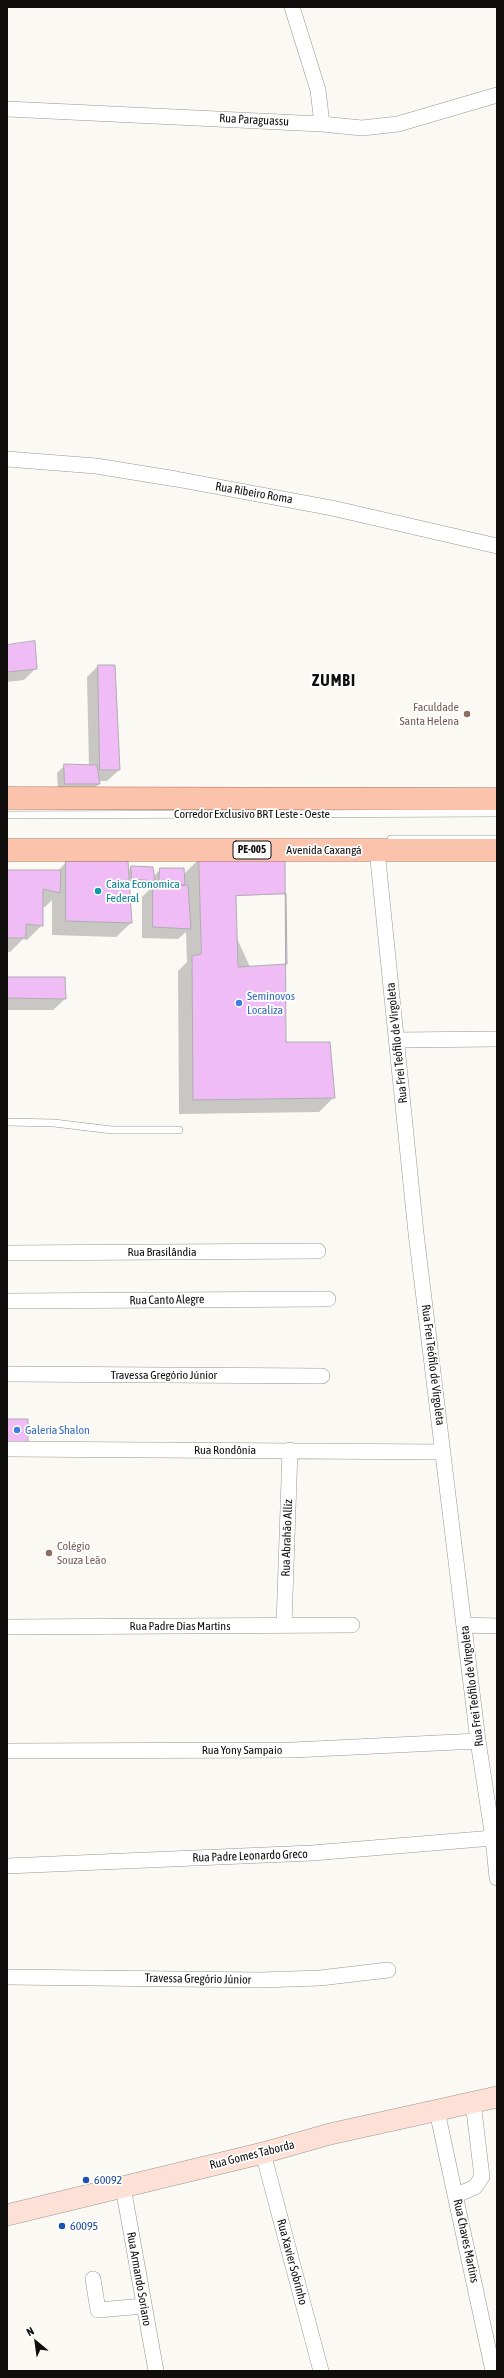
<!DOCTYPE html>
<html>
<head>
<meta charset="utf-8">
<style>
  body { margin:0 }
  #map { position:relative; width:504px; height:2378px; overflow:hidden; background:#fbf9f4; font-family:"Asap Condensed",sans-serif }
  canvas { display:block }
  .frame { position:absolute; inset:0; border:8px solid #0f0e0d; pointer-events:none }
  .north { position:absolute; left:16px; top:2322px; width:40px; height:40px; -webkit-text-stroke:3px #fff; paint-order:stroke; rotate:331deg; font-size:11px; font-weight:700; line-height:16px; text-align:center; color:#0f0e0d }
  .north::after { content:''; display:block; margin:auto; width:14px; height:18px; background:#0f0e0d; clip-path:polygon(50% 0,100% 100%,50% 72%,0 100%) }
</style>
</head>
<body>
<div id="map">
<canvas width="504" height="2378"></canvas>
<div class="frame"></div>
<div class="north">N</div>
</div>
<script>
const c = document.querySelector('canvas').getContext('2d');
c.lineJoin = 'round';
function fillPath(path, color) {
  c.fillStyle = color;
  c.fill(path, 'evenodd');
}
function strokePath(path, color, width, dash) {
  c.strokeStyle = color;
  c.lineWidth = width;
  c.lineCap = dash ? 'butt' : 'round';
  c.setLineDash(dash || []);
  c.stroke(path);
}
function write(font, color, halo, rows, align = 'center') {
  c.font = font + ' "Asap Condensed",sans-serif';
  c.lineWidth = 3.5;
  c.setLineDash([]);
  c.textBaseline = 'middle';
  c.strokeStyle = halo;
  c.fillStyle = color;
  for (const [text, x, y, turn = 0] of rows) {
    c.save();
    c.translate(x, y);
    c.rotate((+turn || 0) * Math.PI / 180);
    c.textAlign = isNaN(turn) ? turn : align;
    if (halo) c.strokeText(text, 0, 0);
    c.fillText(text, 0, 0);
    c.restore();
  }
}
const shadow = new Path2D(`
  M 7,646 L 36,668 L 24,680 L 7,682 Z
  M 98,666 L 119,770 L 107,781 L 98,781 L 99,784 L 91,792 L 58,791 L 57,773 L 65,765 L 89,766 L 87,677 Z
  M 200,858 L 285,1043 L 334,1097 L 319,1112 L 179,1114 L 178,971 L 187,962 L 186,932 L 178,939 L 142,938 L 142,897 L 152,887 L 153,881 L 150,884 L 129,882 L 131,923 L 116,937 L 52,935 L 52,900 L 45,907 L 42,906 L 42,925 L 27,940 L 23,939 L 10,952 L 7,952 L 7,871 L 58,871 L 66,862 L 128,871 L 131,867 L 153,877 L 161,869 L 184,874 Z
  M 7,978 L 64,978 L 65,999 L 53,1010 L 7,1010 Z`);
const building = new Path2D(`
  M 35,641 L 37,669 L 7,672 L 7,645 Z
  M 98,665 L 115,665 L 120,770 L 100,770 Z
  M 64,764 L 97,765 L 100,784 L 65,784 Z
  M 199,857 L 285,858 L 286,1042 L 330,1042 L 335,1098 L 193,1100 L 192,956 L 201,954 Z
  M 66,861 L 128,861 L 132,923 L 66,921 Z
  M 131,866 L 153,867 L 155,881 L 132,879 Z
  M 160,868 L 184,868 L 185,885 L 159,882 Z
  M 7,870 L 61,870 L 60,893 L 43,889 L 43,926 L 26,924 L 26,938 L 7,938 Z
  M 153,885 L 188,885 L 191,929 L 153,927 Z
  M 286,894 L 287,964 L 238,967 L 236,896 Z
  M 7,977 L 65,977 L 66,999 L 7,998 Z
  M 7,1419 L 28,1419 L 28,1442 L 7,1442 Z`);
const lane = new Path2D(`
  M 7,815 L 497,813
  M 391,839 L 497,839
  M 7,1122 L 54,1123 L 112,1130 L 179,1130`);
const street = new Path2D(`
  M 292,7 L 318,90 L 322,124
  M 7,109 L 322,124 L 362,128 L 398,124 L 497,95
  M 7,459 L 96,466 L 176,479 L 332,508 L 497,546
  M 377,850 L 416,1233 L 478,1741 L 493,1838 L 497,1878
  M 397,1040 L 497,1039
  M 7,1253 L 318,1251
  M 7,1301 L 328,1299
  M 7,1374 L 322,1376
  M 7,1449 L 443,1452
  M 284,1625 L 290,1450
  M 465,1625 L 497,1626
  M 7,1627 L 352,1625
  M 7,1751 L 293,1750 L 478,1741
  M 7,1866 L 312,1853 L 493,1838
  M 7,1977 L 261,1980 L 320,1978 L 388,1970
  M 437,2111 L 493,2371
  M 263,2153 L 321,2371
  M 123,2187 L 156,2371
  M 457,2195 L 475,2187 L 482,2177 L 473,2102
  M 93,2279 L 98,2310 L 144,2306`);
const secondary = new Path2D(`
  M 7,2215 L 263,2153 L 330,2134 L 497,2097`);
const primary = new Path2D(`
  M 7,798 L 497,799
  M 7,850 L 497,850`);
const markers = [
  [467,714,4,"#8d6e63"],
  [98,891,4,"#0f9aa8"],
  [239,1003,4,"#3f7fe0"],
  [17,1430,4,"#3f7fe0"],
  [49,1553,4,"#8d6e63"],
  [86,2180,4,"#1a4fb4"],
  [62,2226,4,"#1a4fb4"]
];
const shields = [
  [252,850,38]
];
const shieldNames = [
  ["PE-005",252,850]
];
const streetNames = [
  ["Rua Paraguassu",254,120,3],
  ["Rua Ribeiro Roma",254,493,10],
  ["Corredor Exclusivo BRT Leste - Oeste",252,814],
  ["Avenida Caxangá",324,850],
  ["Rua Frei Teófilo de Virgoleta",397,1043,-96],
  ["Rua Brasilândia",162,1252],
  ["Rua Canto Alegre",167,1300,-1],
  ["Rua Frei Teófilo de Virgoleta",433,1365,83],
  ["Travessa Gregório Júnior",164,1375],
  ["Rua Rondônia",225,1450],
  ["Rua Abrahão Alliz",287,1538,-88],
  ["Rua Padre Dias Martins",180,1626],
  ["Rua Frei Teófilo de Virgoleta",472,1686,-97],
  ["Rua Yony Sampaio",242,1750],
  ["Rua Padre Leonardo Greco",250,1856,-2],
  ["Travessa Gregório Júnior",198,1979,1],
  ["Rua Gomes Taborda",252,2155,-14],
  ["Rua Chaves Martins",466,2241,78],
  ["Rua Xavier Sobrinho",292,2262,75],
  ["Rua Armando Soriano",139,2279,80]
];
const educationNames = [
  ["Faculdade",459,707],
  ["Santa Helena",459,721],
  ["Colégio",57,1546,"left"],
  ["Souza Leão",57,1560,"left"]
];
const cultureNames = [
  ["Caixa Economica",106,884],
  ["Federal",106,898]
];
const shopNames = [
  ["Seminovos",247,996],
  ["Localiza",247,1010],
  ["Galeria Shalon",25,1430]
];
const transitNames = [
  ["60092",94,2180],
  ["60095",70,2226]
];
const districtNames = [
  ["ZUMBI",334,681]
];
fillPath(shadow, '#0003');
fillPath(building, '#efbcf6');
strokePath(building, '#afacaf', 1);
strokePath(lane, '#989691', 8);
strokePath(street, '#989691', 16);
strokePath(secondary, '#989691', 22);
strokePath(primary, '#a86a51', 23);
strokePath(lane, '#fff', 7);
strokePath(street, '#fff', 15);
strokePath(secondary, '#fee1d6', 21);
strokePath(primary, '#fcc3ac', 22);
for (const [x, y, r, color] of markers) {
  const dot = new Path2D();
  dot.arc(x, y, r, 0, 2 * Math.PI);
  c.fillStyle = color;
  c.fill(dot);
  strokePath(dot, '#fff', 1.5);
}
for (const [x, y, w] of shields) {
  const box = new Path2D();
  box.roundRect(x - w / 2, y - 9, w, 18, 3);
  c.fillStyle = '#fff';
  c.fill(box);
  strokePath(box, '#0f0e0d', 1);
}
write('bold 11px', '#0f0e0d', null, shieldNames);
write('12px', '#0f0e0d', '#fff', streetNames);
write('12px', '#785e54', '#fff', educationNames, 'right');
write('12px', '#0d838f', '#fff', cultureNames, 'left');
write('12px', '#366cbe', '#fff', shopNames, 'left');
write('12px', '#164399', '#fff', transitNames, 'left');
c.letterSpacing = '1px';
write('bold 16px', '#0f0e0d', '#fff', districtNames);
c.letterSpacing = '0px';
</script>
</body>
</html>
